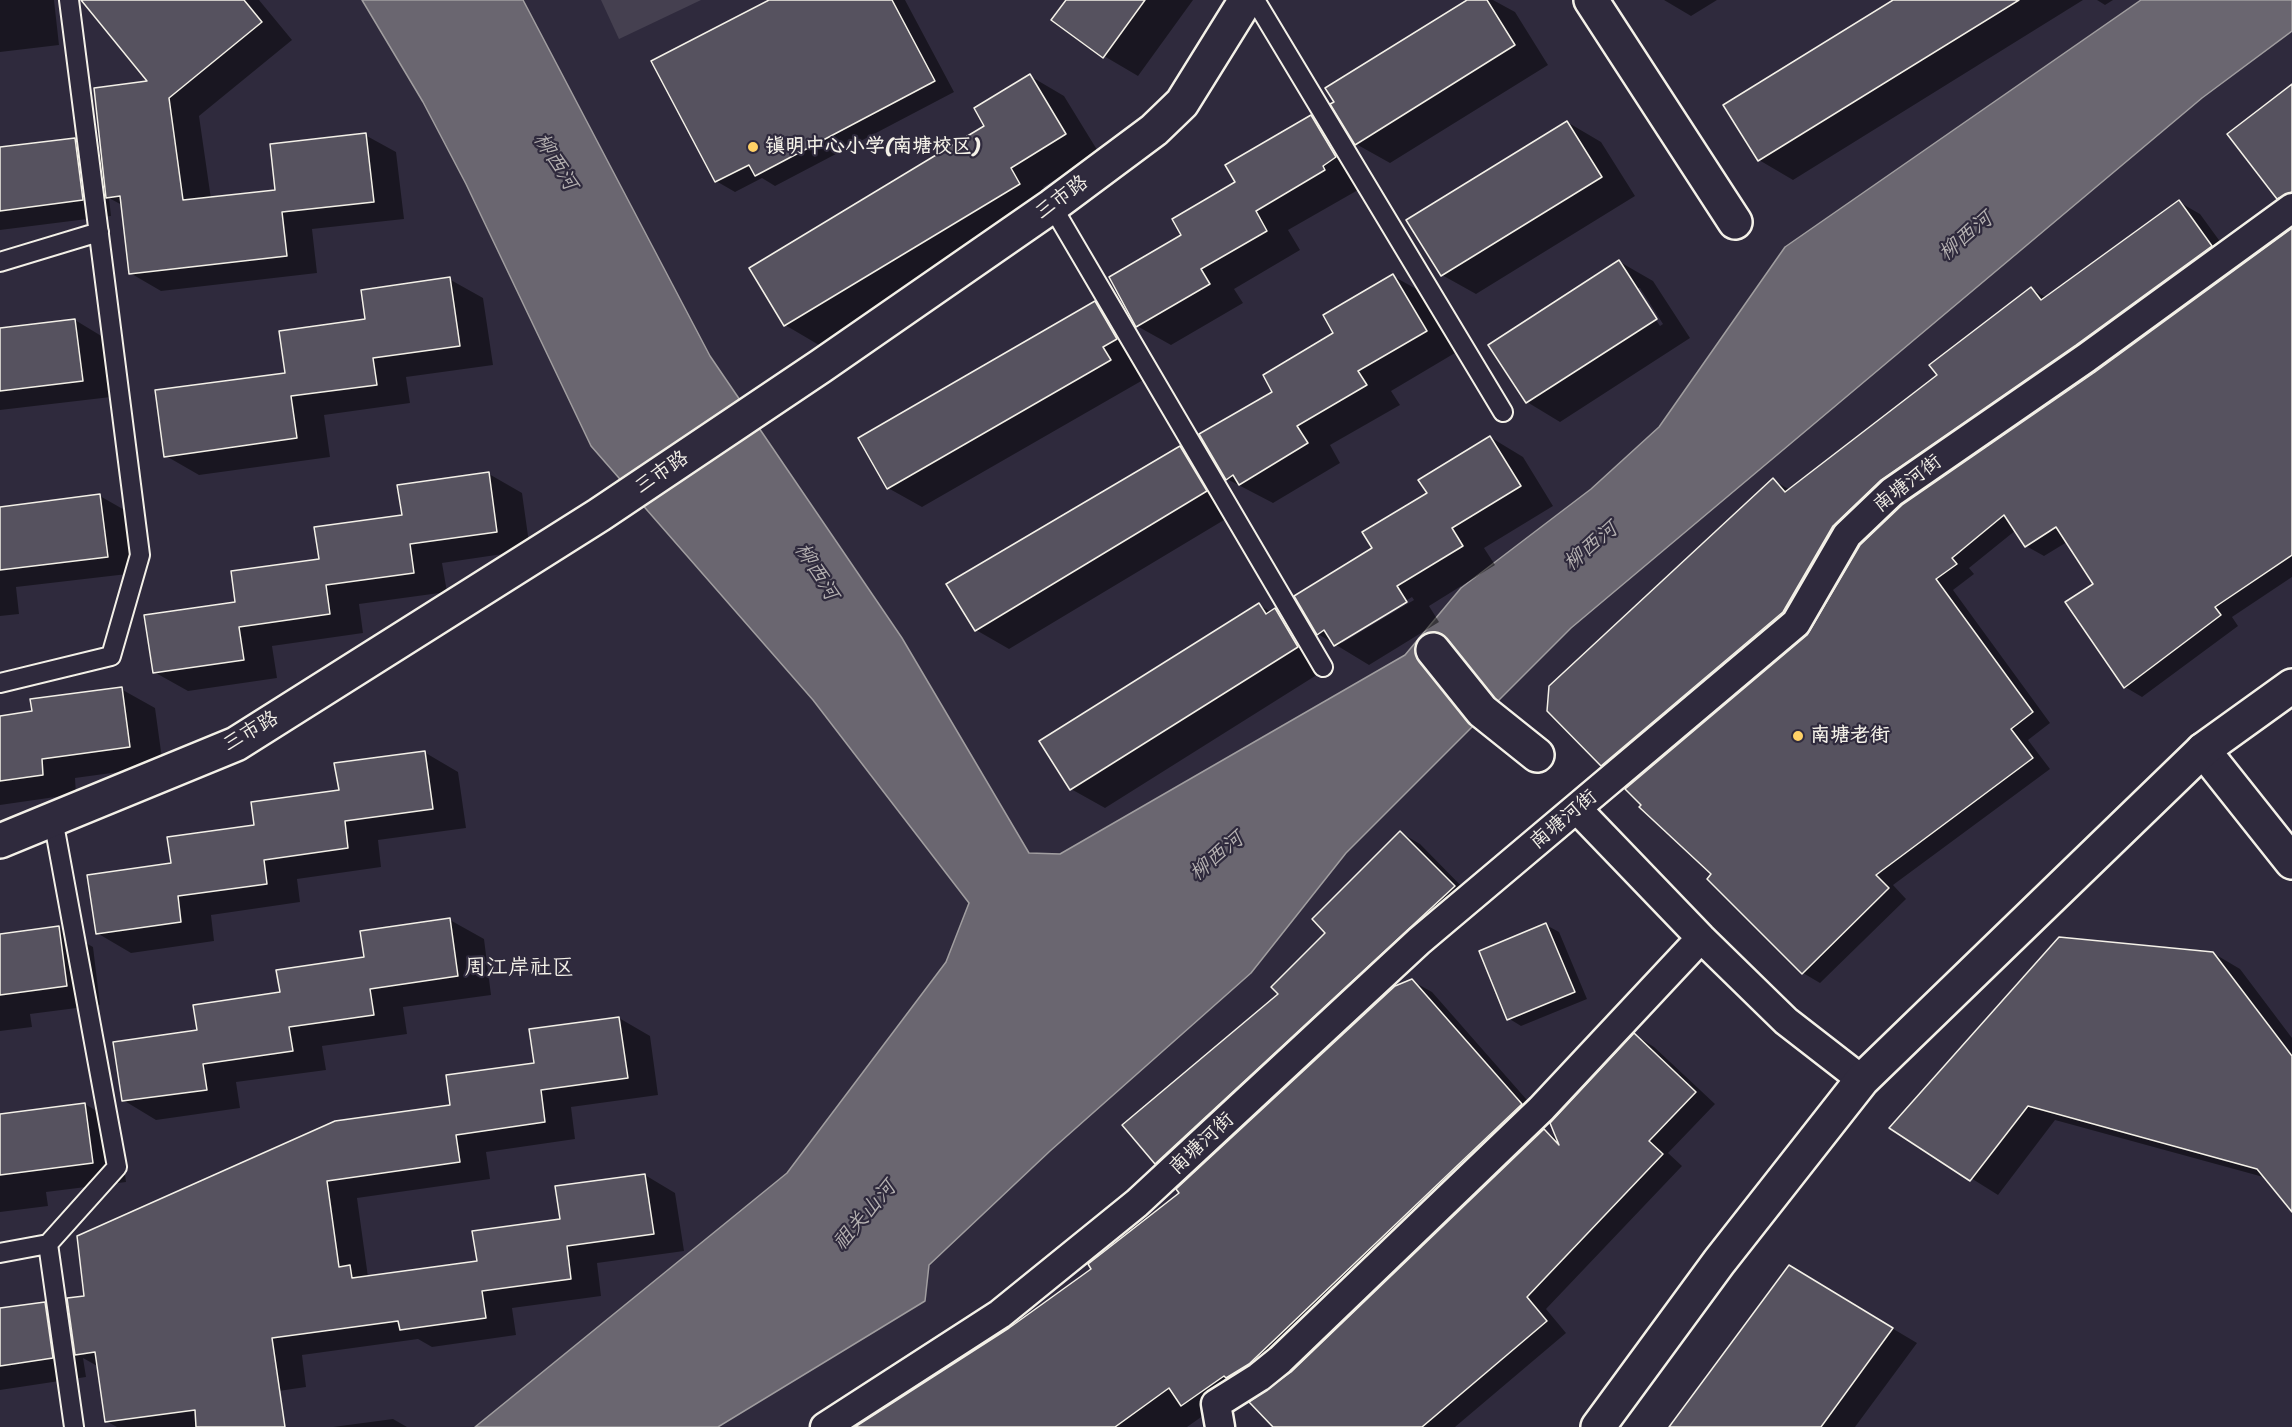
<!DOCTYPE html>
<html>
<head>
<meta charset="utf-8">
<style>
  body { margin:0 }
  canvas { display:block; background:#2f2a3d }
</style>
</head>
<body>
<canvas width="2292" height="1427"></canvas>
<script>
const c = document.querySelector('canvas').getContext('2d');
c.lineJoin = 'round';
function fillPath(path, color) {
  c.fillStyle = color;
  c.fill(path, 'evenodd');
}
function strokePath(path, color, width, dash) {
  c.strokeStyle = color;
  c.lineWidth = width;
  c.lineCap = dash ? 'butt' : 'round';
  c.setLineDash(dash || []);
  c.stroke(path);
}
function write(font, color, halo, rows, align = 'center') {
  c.font = font + ' Sriracha,"LXGW WenKai TC",sans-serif';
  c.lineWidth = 4.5;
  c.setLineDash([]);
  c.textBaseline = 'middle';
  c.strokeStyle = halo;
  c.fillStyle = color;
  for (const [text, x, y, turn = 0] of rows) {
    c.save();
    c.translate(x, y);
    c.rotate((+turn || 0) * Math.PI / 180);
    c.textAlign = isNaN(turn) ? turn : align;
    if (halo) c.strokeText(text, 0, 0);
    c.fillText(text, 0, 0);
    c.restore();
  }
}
const green = new Path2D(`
  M 601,0 L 701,0 L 619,39 Z`);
const water = new Path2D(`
  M 362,0 L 523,0 L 710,356 L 902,638 L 1029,853 L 1060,854 L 1405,655 L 1461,588 L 1591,489 L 1659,427 L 1785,247 L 2141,0 L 2292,0 L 2292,31 L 2202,98 L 1571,628 L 1346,853 L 1251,973 L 1050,1151 L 929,1265 L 925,1301 L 718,1427 L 475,1427 L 787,1173 L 946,962 L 969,903 L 813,700 L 591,446 L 466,184 L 423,102 Z`);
const shadow = new Path2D(`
  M 0,0 L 54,0 L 59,45 L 0,52 Z
  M 96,0 L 259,0 L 292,40 L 199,116 L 211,199 L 276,191 L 365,135 L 396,152 L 404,219 L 312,229 L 317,273 L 161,291 L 130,273 L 122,205 L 109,198 L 111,216 L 0,230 L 0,149 L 75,140 L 103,155 L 150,82 Z
  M 772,0 L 905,0 L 954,92 L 775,186 L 762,178 L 735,192 L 716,181 Z
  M 1068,0 L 1193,0 L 1138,76 L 1104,56 Z
  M 1470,0 L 1493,0 L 1515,12 L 1548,65 L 1390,163 L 1356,144 Z
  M 1664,0 L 1717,0 L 1691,16 Z
  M 1896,0 L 2083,0 L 1793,180 L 1759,160 Z
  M 2097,0 L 2113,0 L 2105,5 Z
  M 1030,76 L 1064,96 L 1099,153 L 1043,187 L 1053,203 L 819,345 L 785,325 L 751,268 L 986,126 Z
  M 1311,117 L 1345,136 L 1369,176 L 1355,185 L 1358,190 L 1288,230 L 1300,250 L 1234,289 L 1243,303 L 1171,345 L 1137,326 L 1183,236 L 1237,183 Z
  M 1567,122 L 1601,142 L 1635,196 L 1476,294 L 1442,275 Z
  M 2179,202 L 2200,214 L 2232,258 L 1854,538 L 1804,624 L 1623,776 L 1602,764 L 1773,480 L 1790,490 L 1940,376 L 2031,289 L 2047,298 Z
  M 2292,230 L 2292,577 L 2232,617 L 2238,626 L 2142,697 L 2125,687 L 2095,585 L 2067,542 L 2044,556 L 2026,546 L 2016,530 L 1969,568 L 1974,574 L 1953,590 L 2050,723 L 2028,740 L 2050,769 L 1893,885 L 1906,899 L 1820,983 L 1803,973 L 1713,874 L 1808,636 L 2097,373 Z
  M 1620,262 L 1653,281 L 1690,338 L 1560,422 L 1527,402 ZM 1636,288 L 1640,288 L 1663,324 L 1660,326 Z
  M 1393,276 L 1427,295 L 1460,350 L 1391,391 L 1400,405 L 1330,445 L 1340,463 L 1273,503 L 1227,479 L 1274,392 Z
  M 449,279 L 483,298 L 493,365 L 406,377 L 410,403 L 324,415 L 330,457 L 199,475 L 166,456 L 367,320 Z
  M 1095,303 L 1128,322 L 1150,358 L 1135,366 L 1143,380 L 922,507 L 888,488 Z
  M 75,320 L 103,337 L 111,397 L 0,410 L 0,329 Z
  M 1490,437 L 1523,457 L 1553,506 L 1484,548 L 1495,565 L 1429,606 L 1439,622 L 1369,665 L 1318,634 L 1374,549 ZM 1412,597 L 1414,600 L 1342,643 L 1342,640 Z
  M 1180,447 L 1213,467 L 1239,511 L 1009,649 L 976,630 Z
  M 489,474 L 522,493 L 530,550 L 442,563 L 447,592 L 359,604 L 363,633 L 272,646 L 277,678 L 188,691 L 154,672 L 237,603 Z
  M 100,496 L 128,512 L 136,573 L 16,587 L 19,614 L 0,616 L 0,509 Z
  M 1259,605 L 1271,612 L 1275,610 L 1309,629 L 1331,666 L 1105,808 L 1071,789 Z
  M 121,689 L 155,708 L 163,766 L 75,778 L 76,794 L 0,805 L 0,717 L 34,713 Z
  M 424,752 L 458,772 L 466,828 L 378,840 L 381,867 L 297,879 L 300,902 L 211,915 L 214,941 L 131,953 L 97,933 L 173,864 Z
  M 1401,833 L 1420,844 L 1473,898 L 1175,1174 L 1156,1163 Z
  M 450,920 L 484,939 L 491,995 L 403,1007 L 407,1034 L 322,1046 L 326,1070 L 236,1082 L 240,1108 L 156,1120 L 123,1100 L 198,1031 Z
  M 1546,925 L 1559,932 L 1587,999 L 1521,1026 L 1508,1018 Z
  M 59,928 L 93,947 L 100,1005 L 30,1014 L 32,1027 L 0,1031 L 0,936 Z
  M 2213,953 L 2240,969 L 2292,1038 L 2292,1210 L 2267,1178 L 2055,1120 L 1998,1195 L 1891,1128 Z
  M 1412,981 L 1432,992 L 1541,1116 L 1244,1387 L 1187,1427 L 859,1427 L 1010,1329 L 1093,1269 L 1182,1193 Z
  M 619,1018 L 650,1036 L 658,1095 L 571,1107 L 575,1139 L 486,1152 L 490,1179 L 357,1198 L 368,1277 L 478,1262 L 645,1175 L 675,1193 L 684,1251 L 597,1263 L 601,1296 L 512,1308 L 516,1335 L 432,1347 L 418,1339 L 302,1355 L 306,1387 L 217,1400 L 221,1427 L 117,1427 L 106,1421 L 99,1367 L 83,1358 L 86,1377 L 0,1390 L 0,1310 L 45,1303 L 71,1319 L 86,1297 Z
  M 1635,1035 L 1654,1047 L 1715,1104 L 1668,1153 L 1682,1166 L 1546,1309 L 1566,1333 L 1455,1427 L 1276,1427 L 1292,1373 L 1544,1131 L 1557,1138 Z
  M 85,1104 L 118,1124 L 126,1182 L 46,1192 L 48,1206 L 0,1212 L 0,1131 Z
  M 1789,1267 L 1917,1343 L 1855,1427 L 1675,1427 Z
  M 393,1419 L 407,1427 L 333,1427 Z`);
const building = new Path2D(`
  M 81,0 L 244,0 L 262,22 L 169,98 L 183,200 L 275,190 L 270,144 L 366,133 L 374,202 L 282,212 L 287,256 L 129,274 L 120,196 L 106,198 L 94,88 L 147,81 Z
  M 769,0 L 892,0 L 935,81 L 755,176 L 749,165 L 715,182 L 651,61 Z
  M 1066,0 L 1145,0 L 1103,58 L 1051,20 Z
  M 1467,0 L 1487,0 L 1515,45 L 1355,145 L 1330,104 L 1334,102 L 1325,88 Z
  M 1893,0 L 2019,0 L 1758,161 L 1723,105 Z
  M 1030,74 L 1066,134 L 1011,168 L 1020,184 L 784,326 L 749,268 L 984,126 L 974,108 Z
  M 2292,84 L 2292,192 L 2277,199 L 2227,134 Z
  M 1311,115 L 1336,157 L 1323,166 L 1325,170 L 1256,211 L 1267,231 L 1201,269 L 1210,284 L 1136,327 L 1109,277 L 1181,235 L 1172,219 L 1235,182 L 1225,165 Z
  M 1567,121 L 1602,177 L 1441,276 L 1406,220 Z
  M 75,138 L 83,200 L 0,211 L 0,147 Z
  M 2179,200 L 2212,246 L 2076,345 L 1881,480 L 1833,526 L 1783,612 L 1601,766 L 1547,711 L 1549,686 L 1773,478 L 1785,492 L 1937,375 L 1929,365 L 2031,287 L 2041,300 Z
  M 2292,228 L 2292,555 L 2215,607 L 2221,615 L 2124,688 L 2065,602 L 2093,584 L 2056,527 L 2025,547 L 2004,515 L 1952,558 L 1957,564 L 1936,579 L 2033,712 L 2011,729 L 2033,758 L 1876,875 L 1889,888 L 1802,974 L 1707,879 L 1711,874 L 1639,807 L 1641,805 L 1625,789 L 1807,635 L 1860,545 L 1902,505 L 2095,372 Z
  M 1619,260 L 1657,319 L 1526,403 L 1488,345 Z
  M 1393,274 L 1427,331 L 1358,371 L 1367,385 L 1297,426 L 1308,443 L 1239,485 L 1233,475 L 1226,480 L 1199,434 L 1272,392 L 1263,375 L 1333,333 L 1323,315 Z
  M 450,277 L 460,346 L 373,358 L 377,385 L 291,396 L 297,438 L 164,457 L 155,390 L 285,373 L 279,331 L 365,319 L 361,290 Z
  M 1095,301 L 1117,339 L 1103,347 L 1111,360 L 887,489 L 858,438 Z
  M 75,319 L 83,381 L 0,391 L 0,328 Z
  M 1490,436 L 1521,486 L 1452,528 L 1463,546 L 1397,586 L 1407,602 L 1334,646 L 1324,630 L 1317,635 L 1294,596 L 1372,548 L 1362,532 L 1427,493 L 1418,480 Z
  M 1180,446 L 1207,491 L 975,631 L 946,584 Z
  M 489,472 L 497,532 L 410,544 L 414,573 L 326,585 L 330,614 L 239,627 L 244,660 L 153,673 L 144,615 L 235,602 L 231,571 L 319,559 L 314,527 L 402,515 L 397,485 Z
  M 100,494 L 108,557 L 0,570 L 0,507 Z
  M 1259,603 L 1266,614 L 1275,608 L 1298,647 L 1070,790 L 1039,741 Z
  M 122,687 L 130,747 L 42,759 L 43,775 L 0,781 L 0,716 L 32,711 L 30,699 Z
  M 425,751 L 433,809 L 345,821 L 348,848 L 264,860 L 267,884 L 178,896 L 181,922 L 96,934 L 87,875 L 171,863 L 167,837 L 254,825 L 251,802 L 339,790 L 334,763 Z
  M 1400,831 L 1455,886 L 1155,1164 L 1122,1125 L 1278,994 L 1271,987 L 1325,933 L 1312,919 Z
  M 450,918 L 458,976 L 370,989 L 374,1015 L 289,1027 L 293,1051 L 203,1064 L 207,1090 L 122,1101 L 113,1042 L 197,1030 L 193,1005 L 280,992 L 276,970 L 364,957 L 360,931 Z
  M 1546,923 L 1575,992 L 1507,1020 L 1479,951 Z
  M 59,926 L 67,986 L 0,995 L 0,934 Z
  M 2059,937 L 2213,952 L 2292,1056 L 2292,1212 L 2257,1169 L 2028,1106 L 1970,1181 L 1889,1128 Z
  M 1412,979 L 1522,1104 L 1249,1364 L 1226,1378 L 1224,1376 L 1181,1406 L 1169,1388 L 1115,1427 L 855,1427 L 1009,1328 L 1091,1269 L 1088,1264 L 1179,1193 L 1176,1189 L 1395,986 Z
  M 619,1017 L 628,1078 L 541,1090 L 545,1122 L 456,1135 L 460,1162 L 327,1181 L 339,1267 L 350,1265 L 352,1278 L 477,1261 L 472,1231 L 560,1219 L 555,1186 L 645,1174 L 654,1234 L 567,1246 L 571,1279 L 482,1291 L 486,1318 L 400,1330 L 398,1321 L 272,1338 L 285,1427 L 196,1427 L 195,1410 L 105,1422 L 95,1352 L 75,1355 L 67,1298 L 84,1296 L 77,1236 L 335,1121 L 450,1105 L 446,1075 L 534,1063 L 529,1029 Z
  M 1634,1033 L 1696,1092 L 1649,1141 L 1663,1154 L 1527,1297 L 1547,1321 L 1422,1427 L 1273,1427 L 1249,1402 L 1291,1372 L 1544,1129 L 1559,1145 L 1550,1123 Z
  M 85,1103 L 93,1163 L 0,1175 L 0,1114 Z
  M 1789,1265 L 1893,1328 L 1821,1427 L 1669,1427 Z
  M 45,1302 L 53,1358 L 0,1366 L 0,1308 Z`);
const service = new Path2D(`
  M 1255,0 L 1503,412
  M 1052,206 L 1323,667
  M 0,262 L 99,232
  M 0,683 L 111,656 L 140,555 L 69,0
  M 48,1244 L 74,1427
  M 0,1253 L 48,1244 L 117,1167 L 53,819`);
const pedestrian = new Path2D(`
  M 1577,809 L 1701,938 L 1786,1021 L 1862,1080
  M 825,1427 L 1000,1314 L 1137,1203 L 1419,941 L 1796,623 L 1847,535 L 1892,492 L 2086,358 L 2292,208
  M 1220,1427 L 1216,1404 L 1259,1377 L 1280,1360 L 1541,1109 L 1701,938`);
const minor = new Path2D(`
  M 1591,0 L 1735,222
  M 1433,650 L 1482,711 L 1537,755
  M 2203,750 L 2292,862
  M 0,841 L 236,744 L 599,515 L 821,366 L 1052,206 L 1154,130 L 1182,103 L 1246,0`);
const tertiary = new Path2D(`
  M 1598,1427 L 1719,1262 L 1862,1080 L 2203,750 L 2292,686`);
const markers = [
  [753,147,6,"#ffd166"],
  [1798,736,6,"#ffd166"]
];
const poiNames = [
  ["镇明中心小学(南塘校区)",765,147],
  ["南塘老街",1810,736]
];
const streetNames = [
  ["三市路",1062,198,-36],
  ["三市路",662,473,-34],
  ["南塘河街",1908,484,-38],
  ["三市路",251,732,-30],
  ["南塘河街",1564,820,-40],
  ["南塘河街",1202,1144,-43]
];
const waterNames = [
  ["柳西河",555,162,58],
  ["柳西河",1966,237,-40],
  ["柳西河",1591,547,-40],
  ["柳西河",816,572,58],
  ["柳西河",1217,857,-40],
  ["祖关山河",865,1216,-49]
];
const quarterNames = [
  ["周江岸社区",519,968]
];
fillPath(green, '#454050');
fillPath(water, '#6a6670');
strokePath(water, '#a19ea0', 1.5);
fillPath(shadow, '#0007');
fillPath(building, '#56525f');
strokePath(building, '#f4f1e8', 1.5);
strokePath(service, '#f4f1e8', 22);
strokePath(pedestrian, '#f4f1e8', 33);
strokePath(minor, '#f4f1e8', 38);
strokePath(tertiary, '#f4f1e8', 38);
strokePath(service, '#2f2a3d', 18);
strokePath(pedestrian, '#2f2a3d', 28);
strokePath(minor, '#2f2a3d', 33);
strokePath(tertiary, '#2f2a3d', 33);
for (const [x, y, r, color] of markers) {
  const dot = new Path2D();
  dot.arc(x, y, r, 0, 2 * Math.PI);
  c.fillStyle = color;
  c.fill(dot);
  strokePath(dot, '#2f2a3d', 2);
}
write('bold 20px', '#f4f1e8', '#2f2a3d', poiNames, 'left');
write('20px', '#f4f1e8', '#2f2a3d', streetNames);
write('italic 21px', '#b6b2b2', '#2f2a3d', waterNames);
write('22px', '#f4f1e8', '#2f2a3d', quarterNames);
</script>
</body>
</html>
